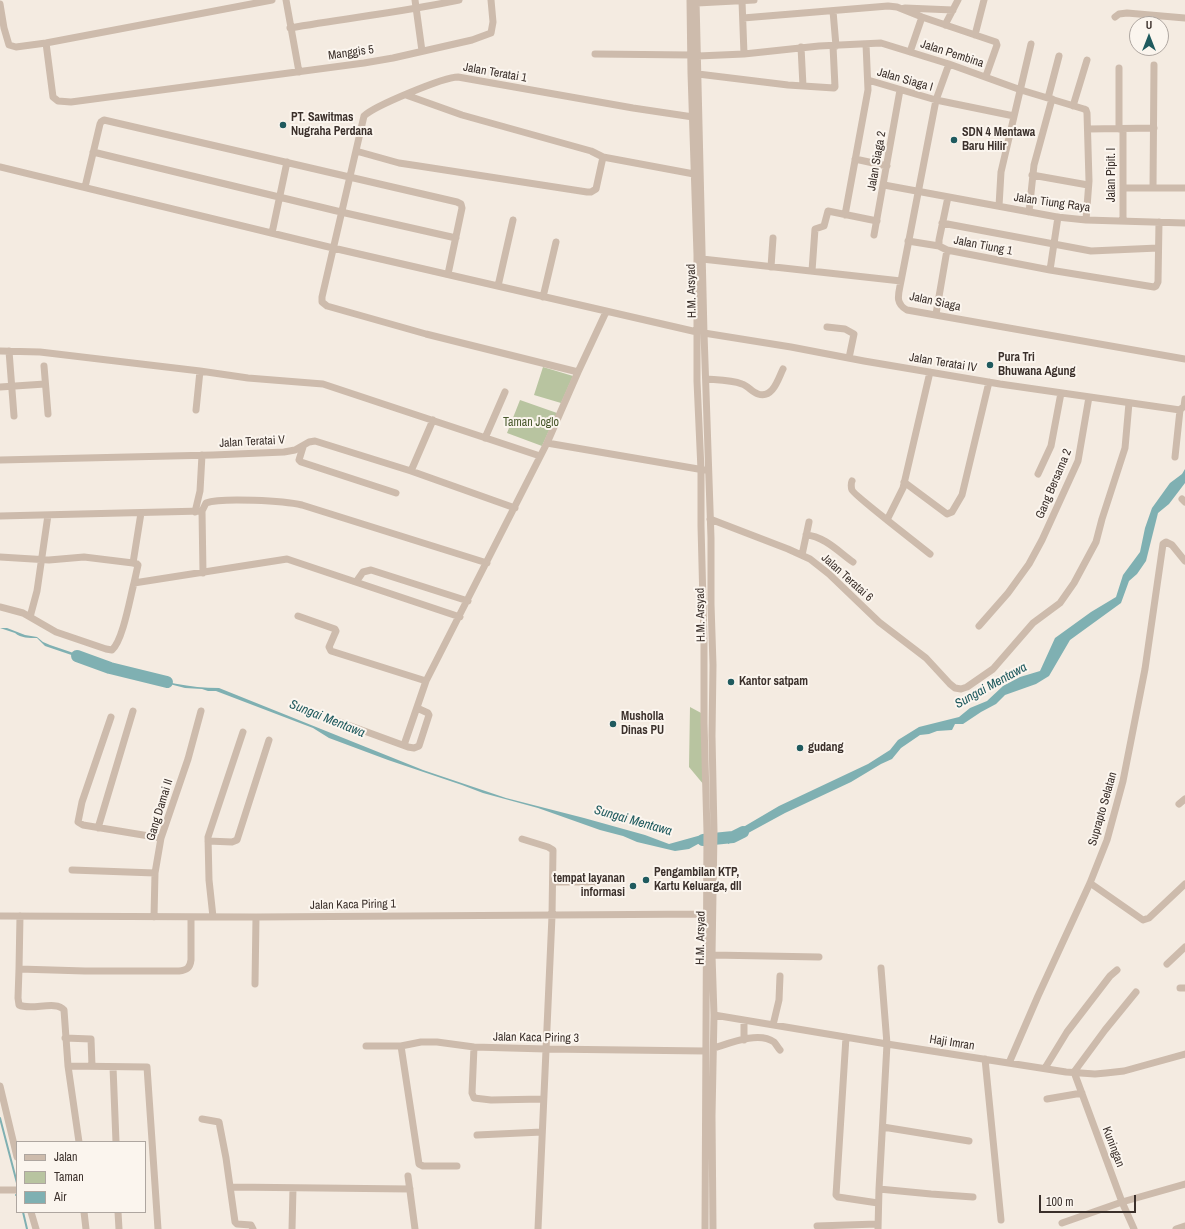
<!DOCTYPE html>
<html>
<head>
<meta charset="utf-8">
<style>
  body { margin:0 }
  #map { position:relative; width:1185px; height:1229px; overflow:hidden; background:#f4ebe1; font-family:"Archivo Narrow",sans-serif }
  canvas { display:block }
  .legend { position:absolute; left:16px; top:1141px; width:130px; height:72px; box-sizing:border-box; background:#fbf5ee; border:1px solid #aea6a0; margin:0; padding:5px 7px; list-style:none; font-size:12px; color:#3b302b }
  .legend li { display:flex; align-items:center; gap:8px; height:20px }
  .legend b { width:20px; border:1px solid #aea6a0 }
  .north { position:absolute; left:1129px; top:16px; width:40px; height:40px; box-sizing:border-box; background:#fbf5ee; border:1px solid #aea6a0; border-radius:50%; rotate:0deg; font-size:11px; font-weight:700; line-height:16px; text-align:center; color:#3b302b }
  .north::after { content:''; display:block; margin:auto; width:14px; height:18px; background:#1f5a5e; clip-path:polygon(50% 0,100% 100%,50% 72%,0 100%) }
  .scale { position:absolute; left:1039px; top:1195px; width:97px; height:18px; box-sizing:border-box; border:2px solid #3b302b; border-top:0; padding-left:5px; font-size:12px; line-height:14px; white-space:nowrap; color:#3b302b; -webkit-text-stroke:3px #fbf5ee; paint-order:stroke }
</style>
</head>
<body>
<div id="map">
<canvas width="1185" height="1229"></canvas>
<ul class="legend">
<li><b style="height:5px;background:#cdbbac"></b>Jalan</li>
<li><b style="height:11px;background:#b8c4a0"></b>Taman</li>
<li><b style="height:11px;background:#7fb0b2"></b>Air</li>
</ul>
<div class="north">U</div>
<div class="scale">100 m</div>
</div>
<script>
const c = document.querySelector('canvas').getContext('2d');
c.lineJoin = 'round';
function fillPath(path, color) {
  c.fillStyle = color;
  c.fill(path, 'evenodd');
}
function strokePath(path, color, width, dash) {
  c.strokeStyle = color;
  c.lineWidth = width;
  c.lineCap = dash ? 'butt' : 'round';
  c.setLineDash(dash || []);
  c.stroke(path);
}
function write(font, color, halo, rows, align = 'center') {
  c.font = font + ' "Archivo Narrow",sans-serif';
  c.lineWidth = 4;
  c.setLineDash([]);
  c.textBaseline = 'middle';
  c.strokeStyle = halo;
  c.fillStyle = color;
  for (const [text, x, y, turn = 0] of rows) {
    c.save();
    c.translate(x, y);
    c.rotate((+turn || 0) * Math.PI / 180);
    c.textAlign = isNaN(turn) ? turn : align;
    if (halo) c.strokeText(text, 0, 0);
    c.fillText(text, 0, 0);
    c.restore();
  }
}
const green = new Path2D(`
  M 543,367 L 573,376 L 561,403 L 534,395 Z
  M 520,400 L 557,413 L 542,446 L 507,433 Z
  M 690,707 L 703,714 L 704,785 L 689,767 Z`);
const water = new Path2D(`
  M 1185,469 L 1185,483 L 1169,504 L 1158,513 L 1146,561 L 1137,574 L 1129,581 L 1121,603 L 1070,640 L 1049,676 L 1036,684 L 1005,695 L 996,704 L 981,712 L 963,724 L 955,724 L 952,730 L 937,731 L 929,734 L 920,735 L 901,748 L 892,759 L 881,764 L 851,782 L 785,813 L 728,844 L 728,836 L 779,806 L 868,764 L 890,750 L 898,740 L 919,727 L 959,717 L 970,708 L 987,701 L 1003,686 L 1020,677 L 1040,671 L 1055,638 L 1091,612 L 1116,597 L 1123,575 L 1140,552 L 1145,528 L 1152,508 L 1170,483 L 1182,474 Z
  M 0,628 L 7,628 L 25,635 L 37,637 L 43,642 L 50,645 C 105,663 161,688 219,688 L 423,770 L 506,798 L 584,818 L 645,835 L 669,844 L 705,834 L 704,844 L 698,844 L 689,849 L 675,851 L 637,842 L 623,836 L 600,830 L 538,808 L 483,793 L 462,785 L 388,760 L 329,738 L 313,728 L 216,691 L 208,691 L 202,689 L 185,688 L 115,670 L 110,670 L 98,664 L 45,646 L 37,638 C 29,638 21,638 15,633 Z`);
const stream = new Path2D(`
  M 0,1118 L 17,1183
  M 16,1195 L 17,1195
  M 23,1212 L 27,1229`);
const river = new Path2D(`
  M 77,656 L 110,668 L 167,682
  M 703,840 L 733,837 L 743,832`);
const minor = new Path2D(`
  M 286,0 L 299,72
  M 415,0 L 422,51
  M 690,0 L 691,73 L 697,255 L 697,381 L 701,470 L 701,526 L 704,641 L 704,723 L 707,832 L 705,1229
  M 696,0 L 704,333 L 711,538 L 711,604 L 713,665 L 712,736 L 714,832 L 712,955 L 714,1015 L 712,1116 L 713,1229
  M 742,1 L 744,54
  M 697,3 L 754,0
  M 0,4 L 4,28 L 9,45 L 16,47 L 46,43 L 272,0
  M 905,8 L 953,10
  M 833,11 L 836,46
  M 1115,17 L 1119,14 L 1127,13 L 1185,18
  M 743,18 L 888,6 L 897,7 L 922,17 L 996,42 L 997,45 L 986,76
  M 945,25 L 958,0
  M 290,28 C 346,18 403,12 459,0
  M 975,35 L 984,0
  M 46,43 L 53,97 L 58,101 L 71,102 L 364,63 L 393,58 L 472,40 L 491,33 L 493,22 L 491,0
  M 801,47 L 803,86
  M 910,52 L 922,17
  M 595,54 L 691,55
  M 698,56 L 744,54 L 819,46 L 881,43 L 949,64 L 1021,90 L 1084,109 L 1086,110 L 1087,113 L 1089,181 L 1086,220
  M 949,64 L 936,100 L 901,281 C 899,293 894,303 907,310 L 1185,359
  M 698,74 L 788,85 L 834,88 L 835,87 L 833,46
  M 868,80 L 936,100 L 1014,116
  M 406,95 L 462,115 L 591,151 L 603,157 L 694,174
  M 1048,98 L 1059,56
  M 1073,106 L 1087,60
  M 1088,129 L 1154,128
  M 1119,129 L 1119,68
  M 356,151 L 399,163 L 419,166 L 587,192 L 591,192 L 596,189 L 603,157
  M 93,152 L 341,212 L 456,238
  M 855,159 L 887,166
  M 0,167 L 333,248 L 697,332
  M 1032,175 L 1088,185
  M 884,185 L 1057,217 L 1086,220 L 1185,223
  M 85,187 L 100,124 L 101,122 L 104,120 L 457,202 L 461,204 L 462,208 L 448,274
  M 1123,188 L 1185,188
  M 1153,188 L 1154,65
  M 948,197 L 939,240 L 939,246 L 947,250 L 1050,270 L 1154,287 L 1156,286 L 1158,282 L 1159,222
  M 999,206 L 1001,172 L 1031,44
  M 1029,212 L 1034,165 L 1052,99
  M 845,215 L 868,90 L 866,44
  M 1123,221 L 1123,129
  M 942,223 L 1091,251 L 1158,248
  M 272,233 L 287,162
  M 874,235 L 900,90
  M 908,241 L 939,246
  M 702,259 L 901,281
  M 771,267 L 773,238
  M 1050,270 L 1058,217
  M 812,271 L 815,229 L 824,226 L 828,211 L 877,221
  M 498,286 L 513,220
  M 543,297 L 556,242
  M 936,314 L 947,250
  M 827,327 L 845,329 L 854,334 L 849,358
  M 704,333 L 791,347 L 864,361 L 1000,384 L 1180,410
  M 0,351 L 40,352 L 200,371 L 248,378 L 323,384 L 540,456
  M 9,351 L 14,416
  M 44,366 L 48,414
  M 578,372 L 426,334 L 327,306 L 322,302 L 322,297 L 364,116 C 374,106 444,77 458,77 L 633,108 L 693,117
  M 706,379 C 717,380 731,380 742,384 C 748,386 752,392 758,394 C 773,399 778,379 783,369
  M 0,387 L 45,384
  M 196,410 L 200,371
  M 1180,410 L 1184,406 L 1185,399
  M 485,438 L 505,392
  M 547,443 L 578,372 L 606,312
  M 303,447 L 299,460 L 301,462 L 396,493
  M 1175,457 L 1180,410
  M 0,460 L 213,455 L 284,452 L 295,450 L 309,442 L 315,441 L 411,471 L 515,508
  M 411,471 L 433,420
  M 1038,474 L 1051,446 L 1061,393
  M 852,481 C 851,483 851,488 852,490 C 853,493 882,516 887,520
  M 904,482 L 947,514 L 952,512 L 962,495 L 989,382
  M 1182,499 L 1185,502
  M 202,511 L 203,573
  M 195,512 L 200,491 L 202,455
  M 0,516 L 202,511 L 206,503 C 222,497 285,501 302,505 L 487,563
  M 710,519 L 788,549 L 810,559 L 829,574 L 879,622 L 926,658 L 950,684 L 955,688 L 961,689 L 967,687 L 993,669 L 1033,623 L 1060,603 L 1074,583 L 1096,542 L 1102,519 L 1125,448 L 1129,403
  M 806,535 C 824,536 839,552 853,562
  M 930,554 L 887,520 L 903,488 L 930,372
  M 802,555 L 809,522
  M 0,557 L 49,560 L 84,557 L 133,563 L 137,564 L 138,565 L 134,583 L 287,559 L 460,617
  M 133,563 L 141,513
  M 356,582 L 363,572 L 371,570 L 468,601
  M 0,607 L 23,613 L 56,632 L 106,649 L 112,650 C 123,640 130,598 134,583
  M 298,616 L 335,629 L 336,631 L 329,647 L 331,651 L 426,681
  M 30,617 L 37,591 L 48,515
  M 979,626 L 1008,593 L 1029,564 L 1042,540 L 1078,461 L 1089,397
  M 111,717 L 82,802 L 78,822 L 83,825 L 161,838
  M 337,721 L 408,747 L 414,748 L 419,746 L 429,715 L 428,713 L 417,708
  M 404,745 L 426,681 L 547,443 L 704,470
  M 1179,804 L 1185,799
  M 98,828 L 133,711
  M 522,839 L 548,847 L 553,850 L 552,916 L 538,1229
  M 208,841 L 232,842 L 237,840 L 269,740
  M 72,870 L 155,873
  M 553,882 L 598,882
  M 1090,883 L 1143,920 L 1149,918 L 1185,884
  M 0,916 L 256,917 L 706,914
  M 20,916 L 19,969 L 85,971 L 179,971 C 187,970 190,968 191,960 L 191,917
  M 154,917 L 155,873 L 161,838 L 188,759 L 201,711
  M 213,917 L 209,880 L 208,837 L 243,732
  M 712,955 L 819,957
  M 1167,964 L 1185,947
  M 19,969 L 18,998 L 19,1005 C 31,1011 56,1000 64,1010 L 68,1066 L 79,1142
  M 255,984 L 256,917
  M 1180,988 L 1185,988
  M 714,1015 L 887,1044 L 1066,1072 L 1095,1074 L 1106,1073 L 1124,1071 L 1185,1054
  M 773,1025 L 779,1000 L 780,976
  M 846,1037 L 836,1195 L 838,1197 L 878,1203
  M 65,1038 L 91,1039 L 92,1066
  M 744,1040 L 744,1020
  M 366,1046 L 401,1046 L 421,1042 L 437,1042 L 474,1047 L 546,1049 L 705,1051
  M 401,1046 L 419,1164 L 423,1166 L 457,1166
  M 474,1047 L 472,1093 L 474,1098 L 491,1100 L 543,1099
  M 714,1048 C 730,1043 759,1031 774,1042 C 776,1044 778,1048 780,1050
  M 985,1059 L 1001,1220
  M 1009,1063 L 1038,996 L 1090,883 L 1107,840 L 1123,781 L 1145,669 L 1163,544 L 1166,542 L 1172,545 L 1185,561
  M 68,1066 L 147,1067 L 158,1229
  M 113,1067 L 116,1142
  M 1045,1068 L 1067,1032 L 1110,976 L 1117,970
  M 0,1086 L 17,1157
  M 1047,1099 L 1082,1093
  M 202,1119 L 219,1122 L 226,1158 L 235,1222 L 237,1224 L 251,1225 L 253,1229
  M 883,1127 L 969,1141
  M 477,1135 L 542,1132
  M 408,1176 L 415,1229
  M 230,1187 L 410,1189
  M 879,1189 L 931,1194 L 973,1197
  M 0,1190 L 17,1190
  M 31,1212 L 36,1229
  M 84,1212 L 86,1229
  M 118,1212 L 119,1229
  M 1062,1223 L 1122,1202 L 1185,1184
  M 817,1226 L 877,1224
  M 292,1229 L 293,1188
  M 878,1229 L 879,1189 L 887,1044 L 881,968
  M 1134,1229 L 1122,1202 L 1074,1072 L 1105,1030 L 1136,992
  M 1176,1229 L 1185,1226`);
const markers = [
  [283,125,4,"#1f5a5e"],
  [954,140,4,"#1f5a5e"],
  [990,365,4,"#1f5a5e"],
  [731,682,4,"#1f5a5e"],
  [613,724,4,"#1f5a5e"],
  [800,748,4,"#1f5a5e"],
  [646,880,4,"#1f5a5e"],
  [633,886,4,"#1f5a5e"]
];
const streetNames = [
  ["Manggis 5",351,53,-8],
  ["Jalan Pembina",952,54,18],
  ["Jalan Teratai 1",495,73,10],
  ["Jalan Siaga I",905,80,16],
  ["Jalan Siaga 2",877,161,-80],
  ["Jalan Pipit. I",1112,175,-90],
  ["Jalan Tiung Raya",1052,203,8],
  ["Jalan Tiung 1",983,246,11],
  ["H.M. Arsyad",692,291,-91],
  ["Jalan Siaga",935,302,12],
  ["Jalan Teratai IV",943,363,9],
  ["Jalan Teratai V",252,442,-3],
  ["Gang Bersama 2",1054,484,-67],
  ["Jalan Teratai 6",847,578,42],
  ["H.M. Arsyad",701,615,-91],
  ["Suprapto Selatan",1103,809,-74],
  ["Gang Damai II",160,810,-73],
  ["Jalan Kaca Piring 1",353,905,-1],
  ["H.M. Arsyad",701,938,-89],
  ["Jalan Kaca Piring 3",536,1038,1],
  ["Haji Imran",952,1043,9],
  ["Kuningan",1113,1147,69]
];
const poiNames = [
  ["PT. Sawitmas",291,118],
  ["Nugraha Perdana",291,132],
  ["SDN 4 Mentawa",962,133],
  ["Baru Hilir",962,147],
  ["Pura Tri",998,358],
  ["Bhuwana Agung",998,372],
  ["Kantor satpam",739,682],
  ["Musholla",621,717],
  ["Dinas PU",621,731],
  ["gudang",808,748],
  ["Pengambilan KTP,",654,873],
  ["Kartu Keluarga, dll",654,887],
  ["tempat layanan",625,879,"right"],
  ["informasi",625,893,"right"]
];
const parkNames = [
  ["Taman Joglo",531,423]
];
const waterNames = [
  ["Sungai Mentawa",991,686,-29],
  ["Sungai Mentawa",327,719,22],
  ["Sungai Mentawa",633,821,16]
];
fillPath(green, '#b8c4a0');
fillPath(water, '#7fb0b2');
strokePath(stream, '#7fb0b2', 2);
strokePath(river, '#7fb0b2', 12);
strokePath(minor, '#cdbbac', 7);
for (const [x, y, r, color] of markers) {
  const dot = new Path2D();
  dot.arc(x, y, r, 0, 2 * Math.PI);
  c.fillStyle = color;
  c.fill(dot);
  strokePath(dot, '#fbf5ee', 1.5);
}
write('12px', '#3b302b', '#fbf5ee', streetNames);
write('bold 12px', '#3b302b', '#fbf5ee', poiNames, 'left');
write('12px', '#4a5a2e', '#fbf5ee', parkNames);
write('italic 13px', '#1f5a5e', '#fbf5ee', waterNames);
</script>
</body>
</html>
